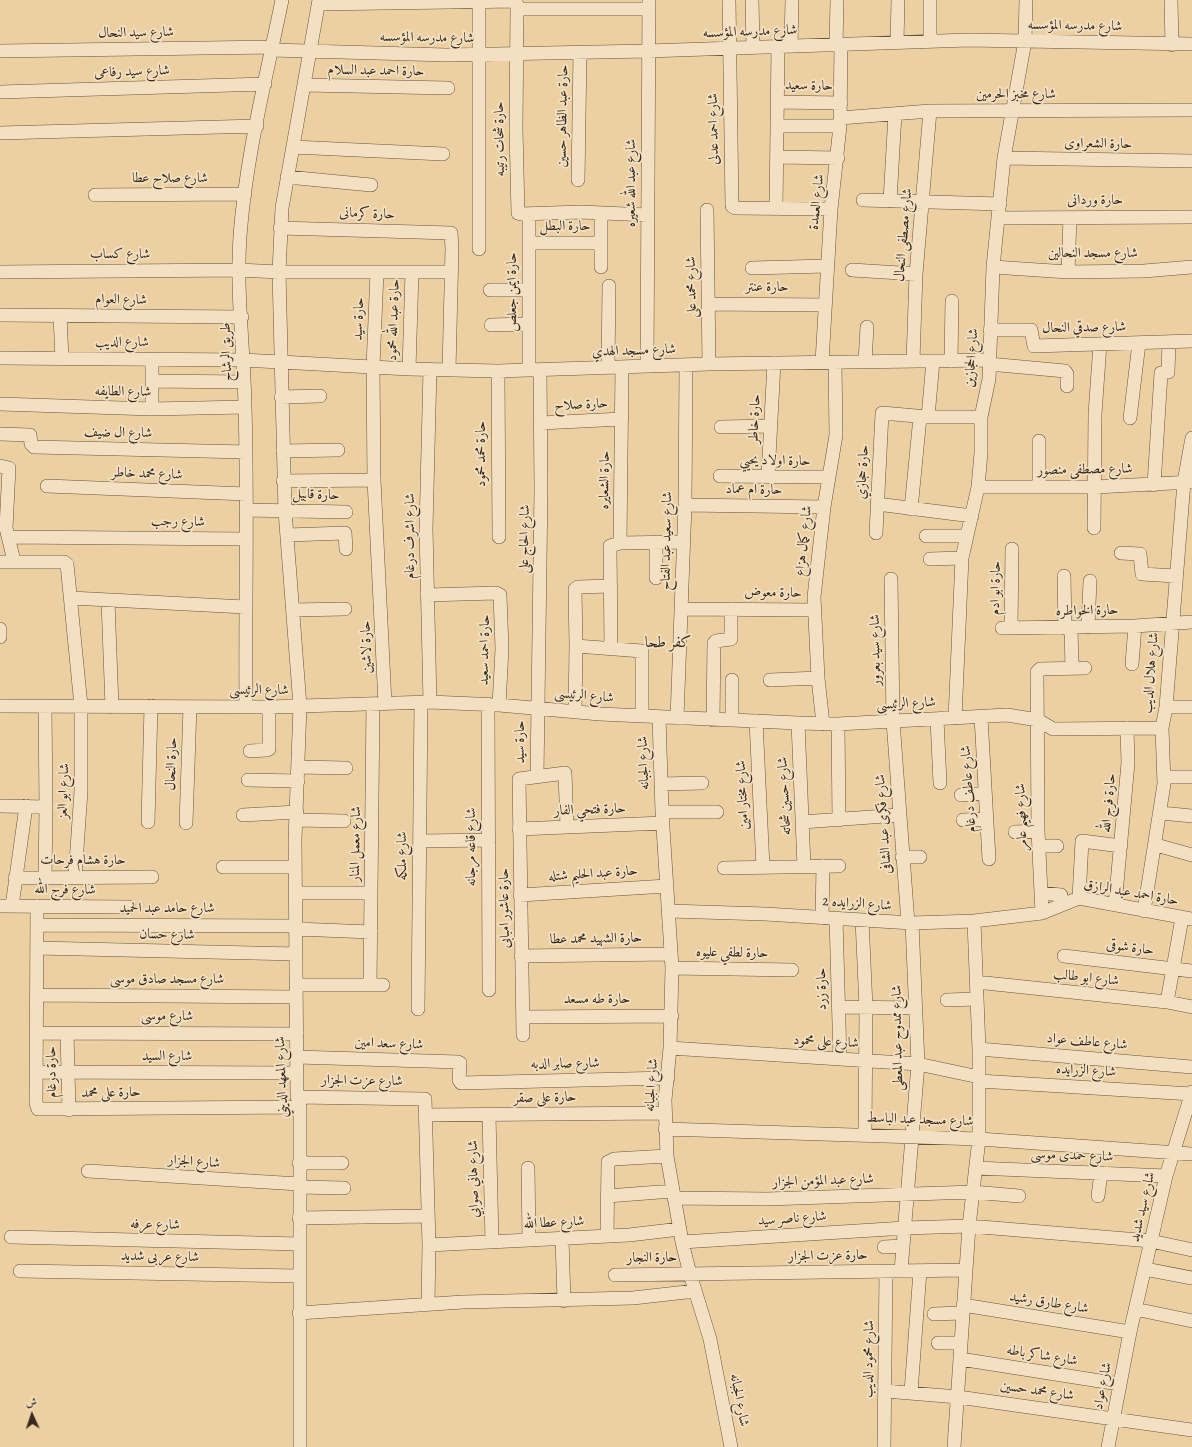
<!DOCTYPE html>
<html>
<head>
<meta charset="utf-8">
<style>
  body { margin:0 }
  #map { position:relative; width:1192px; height:1447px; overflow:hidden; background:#edd0a2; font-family:Alegreya,Amiri,serif }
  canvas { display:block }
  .north { position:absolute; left:12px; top:1395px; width:40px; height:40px; -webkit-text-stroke:3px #f3e0c3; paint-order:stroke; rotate:357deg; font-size:11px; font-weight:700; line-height:16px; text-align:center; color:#372a1c }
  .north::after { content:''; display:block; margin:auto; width:14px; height:18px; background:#372a1c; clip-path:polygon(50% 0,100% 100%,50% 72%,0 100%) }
</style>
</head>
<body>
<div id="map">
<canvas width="1192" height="1447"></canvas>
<div class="north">ش</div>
</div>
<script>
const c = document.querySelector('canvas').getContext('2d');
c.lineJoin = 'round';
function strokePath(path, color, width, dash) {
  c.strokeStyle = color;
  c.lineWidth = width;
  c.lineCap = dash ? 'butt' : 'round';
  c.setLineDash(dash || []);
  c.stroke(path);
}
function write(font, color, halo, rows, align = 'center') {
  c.font = font + ' Alegreya,Amiri,serif';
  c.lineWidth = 3.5;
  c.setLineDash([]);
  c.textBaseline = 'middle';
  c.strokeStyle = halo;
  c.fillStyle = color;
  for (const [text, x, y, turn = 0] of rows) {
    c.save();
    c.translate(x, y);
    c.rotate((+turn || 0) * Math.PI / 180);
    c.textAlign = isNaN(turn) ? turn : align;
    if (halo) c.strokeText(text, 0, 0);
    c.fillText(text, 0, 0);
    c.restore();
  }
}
const minor = new Path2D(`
  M 729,0 L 732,206 L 735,208 L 831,209
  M 752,0 L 753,48
  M 1171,0 L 1172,45
  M 479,2 L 479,249
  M 319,4 L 516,1 L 518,9 L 649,9
  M 517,8 L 516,130 L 518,213 L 521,214 L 581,212 L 648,215
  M 930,40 L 930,0
  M 897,42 L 898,0
  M 836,45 L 837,0
  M 791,46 L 792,0
  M 272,50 L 446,55 L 648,51 L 969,40 L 1192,44
  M 0,51 L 273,47
  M 304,85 L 448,88
  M 0,92 L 265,84
  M 778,102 L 841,103
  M 840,118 L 930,111 L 1192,110
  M 777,126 L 840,126
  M 0,133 L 257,126
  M 293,147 L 443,154
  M 777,157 L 838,158
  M 1004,158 L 1192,161
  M 287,177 L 371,185
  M 578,180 L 580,53
  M 95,195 L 245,194
  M 863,200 L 1000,204
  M 890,201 L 895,114
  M 776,209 L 778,47
  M 707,210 L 709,364
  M 998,218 L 1192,217
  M 280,228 L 451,233 L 452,248 L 449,370
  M 529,243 L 601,243
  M 601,267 L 601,213
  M 993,267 L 1068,272 L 1144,271 L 1192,267
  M 752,268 L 827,266
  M 852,270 L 916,274
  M 0,272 L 239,270 L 279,272 L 451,272
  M 377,272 L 373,367 L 374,480 L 385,704
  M 1068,272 L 1070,218
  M 490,290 L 529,290
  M 708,304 L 825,305
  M 0,315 L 242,317
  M 60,316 L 62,359
  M 491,325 L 529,324
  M 990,330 L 1031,330 L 1034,346 L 1192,341
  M 0,358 L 243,360 L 409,369 L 498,371 L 709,364 L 989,360
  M 152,359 L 152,409
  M 913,361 L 916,274 L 930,111
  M 951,361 L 952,301
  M 822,362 L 831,209 L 840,126 L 841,44
  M 865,362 L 867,327
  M 989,364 L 1065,371 L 1067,374 L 1067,386
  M 647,366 L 649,0
  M 608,367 L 609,286
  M 409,369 L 412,272
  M 430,369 L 426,529 L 430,702
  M 529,370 L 529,214
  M 498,371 L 499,537
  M 152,381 L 244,382
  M 281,397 L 320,396
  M 0,404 L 152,409 L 245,407
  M 928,417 L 933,361
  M 1130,418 L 1139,343
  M 541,423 L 622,419
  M 721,427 L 771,426
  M 0,434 L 30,435 L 31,444 L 34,447 L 246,452
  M 283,451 L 338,450
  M 0,466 L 9,468 L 6,528 L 14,561
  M 720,476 L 829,477
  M 768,476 L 774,363
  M 283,481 L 374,480
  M 1154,485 L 1161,373 L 1168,372 L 1169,342
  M 47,486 L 246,494
  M 978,487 L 1095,487 L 1192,482
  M 1039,487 L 1039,441
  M 877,504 L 972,516
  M 685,505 L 824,507
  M 911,509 L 920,417
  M 246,510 L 346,512
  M 1094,528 L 1095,414 L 1100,344
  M 876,533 L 882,413 L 928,417 L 981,417
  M 287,535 L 345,533 L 346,549
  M 926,536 L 967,536
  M 8,537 L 246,539
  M 620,543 L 684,542
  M 1121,553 L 1140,554 L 1142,574 L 1176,576
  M 930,559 L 962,558
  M 0,562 L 64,562 L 67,564 L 81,706 L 81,791 L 75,877
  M 1064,576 L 1065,628
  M 656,578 L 656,542
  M 891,579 L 893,721 L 908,923
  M 427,595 L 496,593 L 500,595 L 502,649 L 499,705
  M 71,598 L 245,607
  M 108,601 L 112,707
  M 682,609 L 814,610
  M 293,610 L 345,609
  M 1088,627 L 1090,581
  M 1002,628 L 1135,626 L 1192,622
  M 1011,628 L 1012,549
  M 1071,628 L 1072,668
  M 0,629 L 0,637
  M 576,646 L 642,651 L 642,716
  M 611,647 L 610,546 L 620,543 L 622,367
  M 1132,664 L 1135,626
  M 732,680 L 732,720
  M 770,680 L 818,678
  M 488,704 L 489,990
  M 0,706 L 269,707 L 430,702 L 499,705 L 600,714 L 798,723 L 838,724 L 1007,715 L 1038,720 L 1053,729 L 1162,728
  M 45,706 L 46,807 L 45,878
  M 246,707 C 245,607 248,507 245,407 C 244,350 236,292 240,236 C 246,156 266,78 282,0
  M 1166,707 L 1192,707
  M 575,712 L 576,646 L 575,589 L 578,587 L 611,586
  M 659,717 L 662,812 L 672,968 L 670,1048 L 665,1100 L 667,1156 L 682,1242 L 690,1274 L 710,1339 L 731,1447
  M 981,717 L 989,859
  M 677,718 L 685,505 L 686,365
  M 955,718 L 962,558 L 978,487 L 981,453 L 981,417 L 989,379 L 993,267 L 1004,158 L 1025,41 L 1026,0
  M 937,719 L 940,783
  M 713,720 L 714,643 L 716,641 L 731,639 L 731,609
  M 756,721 L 763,867
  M 798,723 L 804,866
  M 823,724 L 818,678 L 814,597 L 824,507 L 836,435 L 835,362
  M 838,724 L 839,820
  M 250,751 L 267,750 L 269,749 L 269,707
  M 298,767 L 346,768
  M 537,776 L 541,490 L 540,370
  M 1164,777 L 1192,777
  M 248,780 L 298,781
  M 661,784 L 702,783
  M 961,795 L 985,793
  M 0,806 L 46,807
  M 662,812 L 717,812
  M 1161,813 L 1192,816
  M 243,815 L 297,812
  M 296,820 L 344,821
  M 963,820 L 987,819
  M 148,822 L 151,706
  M 802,822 L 899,815
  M 186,823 L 190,707
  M 519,829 L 663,823
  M 1015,832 L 1038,831
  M 420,841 L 489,840
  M 1156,845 L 1192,855
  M 1039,846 L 1057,846
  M 902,857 L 920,857
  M 223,867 L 295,867
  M 724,868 L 839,866
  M 15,878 L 152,877
  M 296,893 L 371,893
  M 1041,893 L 1061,895
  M 520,895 L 667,886
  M 1079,898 L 1082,841 L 1121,846
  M 1115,905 L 1128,763 L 1127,728
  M 0,906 L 129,907
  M 12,906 L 26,806
  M 37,906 L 36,1103 L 38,1109 L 300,1107
  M 669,911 L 765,914 L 912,923 L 974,921 L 1042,913 L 1079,898 L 1192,919
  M 1144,911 L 1164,784 L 1162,728 L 1166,707 L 1184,482 L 1192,438
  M 1042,913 L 1038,831 L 1037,672 L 1040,669 L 1085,668
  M 822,918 L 823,866
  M 836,918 L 840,1059
  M 862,920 L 866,1007 L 865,1134
  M 37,925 L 296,926
  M 296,929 L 371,932
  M 37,948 L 296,954
  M 521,956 L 671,954
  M 1064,956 L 1192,971
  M 672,968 L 792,970
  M 976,982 L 1167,1002 L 1192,1007
  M 296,985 L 383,985
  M 370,985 L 373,704
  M 37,995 L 296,997
  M 947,1000 L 977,999
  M 1167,1002 L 1182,918
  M 839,1007 L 915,1008
  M 418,1009 L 421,702
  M 523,1017 L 672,1016
  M 37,1033 L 297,1034
  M 67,1033 L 69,1110
  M 523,1035 L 519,779 L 565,773 L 567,827
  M 670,1048 L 918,1064 L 979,1077
  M 979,1049 L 1192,1067
  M 297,1057 L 458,1062 L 460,1063 L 459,1080 L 461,1083 L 668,1078
  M 36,1072 L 297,1073
  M 979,1081 L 1192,1094
  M 297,1097 L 425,1099 L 429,1245 L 428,1304
  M 425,1115 L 665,1113
  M 489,1115 L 492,1242
  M 665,1129 L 979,1139 L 1192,1154
  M 299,1163 L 342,1163
  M 528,1168 L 529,1240
  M 976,1168 L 1166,1176
  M 88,1171 L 299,1184
  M 299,1187 L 344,1188
  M 607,1196 L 673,1191
  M 1098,1196 L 1101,1173
  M 674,1198 L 767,1199 L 973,1192 L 1019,1196
  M 299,1218 L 428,1216
  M 607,1236 L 608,1162 L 614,1159 L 667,1156
  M 11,1237 L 299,1244
  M 562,1239 L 564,1301
  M 682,1242 L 905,1228 L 969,1226 L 1151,1241 L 1192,1250
  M 429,1245 L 629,1235 L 680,1229
  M 884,1247 L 903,1246
  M 1145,1269 L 1192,1278
  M 20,1271 L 299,1276
  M 901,1271 L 918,1064 L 912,923
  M 615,1275 L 966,1270
  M 963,1305 L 1130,1332
  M 1135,1309 L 1192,1321
  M 299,1313 L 463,1302 L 633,1298 L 695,1291
  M 934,1314 L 962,1313
  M 938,1343 L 961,1343
  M 960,1359 L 1119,1384
  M 885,1391 L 958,1397 L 1192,1430
  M 911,1392 L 920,1271
  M 300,1447 L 300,1107 L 297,1095 L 295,840 L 300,706 L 285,511 L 279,272 L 282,208 L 319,0
  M 884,1447 L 886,1271
  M 954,1447 L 969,1226 L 979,1139 L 979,1049 L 974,921
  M 1108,1447 L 1130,1332 L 1166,1176 L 1192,1092`);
const streetNames = [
  ["شارع مدرسه المؤسسه",1075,26,1],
  ["شارع مدرسه المؤسسه",750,32,-2],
  ["شارع سيد النحال",136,33,-1],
  ["شارع مدرسه المؤسسه",427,38,1],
  ["حارة احمد عبد السلام",376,71,1],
  ["شارع سيد رفاعى",132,72,-2],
  ["حارة سعيد",809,86,1],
  ["شارع مخبز الحرمين",1016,95],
  ["حارة عبد الظاهر حسين",563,116,-89],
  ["شارع احمد عدلى",714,129,-91],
  ["حارة شحات رتيبه",500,139,-91],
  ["حارة الشعراوى",1098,144,1],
  ["شارع صلاح عطا",170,179],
  ["شارع عبد الله شعيره",632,183,-90],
  ["حارة وردانى",1095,201],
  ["شارع العمدة",817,202,-84],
  ["حارة كرمانى",367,214,2],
  ["حارة البطل",565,227],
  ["شارع مصطفى النحال",904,235,-85],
  ["شارع مسجد النحالين",1093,254],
  ["شارع كساب",120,255],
  ["شارع محمد على",692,287,-91],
  ["حارة عنتر",767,288],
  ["حارة ايمن جعلص",513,292,-90],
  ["شارع العوام",121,300,1],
  ["حارة سيد",359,319,-88],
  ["حارة عبد الله محمود",394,320,-88],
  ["شارع صدقي النحال",1084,328,-1],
  ["شارع الديب",122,343],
  ["شارع مسجد الهدي",634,351,-2],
  ["طريق الرشاح",227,352,-92],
  ["شارع الحجازين",972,358,-86],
  ["شارع الطايفه",123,392,1],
  ["حارة صلاح",581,405,-3],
  ["حارة خاطر",755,419,-87],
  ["شارع ال ضيف",118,433,1],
  ["حارة محمد محمود",482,454,-90],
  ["حارة اولاد يحيي",775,461,1],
  ["شارع مصطفى منصور",1085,470,-1],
  ["حارة حجازي",863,472,-87],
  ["شارع محمد خاطر",147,474,2],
  ["حارة الشعايره",605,480,-89],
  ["حارة ام عماد",754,490,1],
  ["حارة قابيل",316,495,2],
  ["شارع رجب",178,522,1],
  ["شارع اشرف درغام",411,536,-90],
  ["شارع الحاج على",525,539,-89],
  ["شارع سعيد عبد الفتاح",667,541,-89],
  ["شارع كمال هزاع",804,541,-84],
  ["حارة ابو ادم",996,588,-89],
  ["حارة معوض",773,593,1],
  ["حارة الخواطره",1087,611,-1],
  ["حارة لاشين",367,647,-92],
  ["حارة احمد سعيد",485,650,-89],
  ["شارع سيد بعرور",876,650,-91],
  ["شارع هلال الديب",1151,673,-85],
  ["شارع الرئيسى",259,691],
  ["شارع الرئيسى",584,696,5],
  ["شارع الرئيسى",906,704,-3],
  ["حارة سيد",521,742,-90],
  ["شارع الجبانه",644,763,-92],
  ["حارة النحال",172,764,-88],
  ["شارع عاطف درغام",969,789,-94],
  ["شارع ابو العز",64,791,-88],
  ["شارع مختار امين",743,795,-93],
  ["شارع حسين شحاته",785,796,-93],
  ["حارة فرج الله",1109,803,-85],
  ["حارة فتحي الفار",590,810,-2],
  ["شارع فهيم عامر",1022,817,-92],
  ["شارع فكرى عبد الشافى",884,824,-94],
  ["شارع معمل المنار",356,844,-89],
  ["شارع قاعه مرجانه",472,847,-90],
  ["شارع ملكه",403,856,-90],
  ["حارة هشام فرحات",83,861],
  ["حارة عبد الحليم شتله",593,874,-4],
  ["شارع فرج الله",65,890,1],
  ["حارة احمد عبد الرازق",1131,893,10],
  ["شارع الزرايده 2",857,904,4],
  ["حارة عاشور امبابى",505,908,-91],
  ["شارع حامد عبد الحميد",167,909],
  ["شارع حسان",167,935,1],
  ["حارة الشهيد محمد عطا",596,939,-1],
  ["حارة شوقى",1130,948,7],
  ["حارة لطفي عليوه",732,953,1],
  ["شارع ابو طالب",1086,978,6],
  ["شارع مسجد صادق موسى",167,980],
  ["حارة زرد",822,989,-91],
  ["حارة طه مسعد",597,1000],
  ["شارع موسى",167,1017],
  ["شارع ممدوح عبد المعطى",898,1038,-91],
  ["شارع على محمود",826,1042,3],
  ["شارع عاطف عواد",1087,1042,5],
  ["شارع سعد امين",389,1044,2],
  ["شارع السيد",167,1057],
  ["شارع صابر الدبه",565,1064,-1],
  ["شارع الزرايده",1086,1071,3],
  ["حارة درغام",52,1072,-91],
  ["شارع المعهد الديني",282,1077,-92],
  ["شارع عزت الجزار",362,1081,1],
  ["شارع الجبانه",652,1085,-86],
  ["حارة على محمد",111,1093,-1],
  ["حارة على صقر",545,1098,-1],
  ["شارع مسجد عبد الباسط",920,1120,2],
  ["شارع حمدى موسى",1072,1156,2],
  ["شارع الجزار",194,1162,4],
  ["شارع هاني صوابي",474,1179,-91],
  ["شارع عبد المؤمن الجزار",823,1181,-2],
  ["شارع سيد شديد",1143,1207,-77],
  ["شارع ناصر سيد",792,1219,-4],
  ["شارع عطا الله",554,1223,-3],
  ["شارع عرفه",155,1225,1],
  ["حارة عزت الجزار",828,1256,-1],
  ["شارع عربى شديد",160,1257,1],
  ["حارة النجار",652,1258,-1],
  ["شارع طارق رشيد",1049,1303,9],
  ["شارع شاكر باطه",1042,1356,9],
  ["شارع محمود الديب",869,1359,-89],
  ["شارع عواد",1103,1386,-79],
  ["شارع محمد حسين",1037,1391,8],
  ["شارع الجبانه",739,1400,79]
];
const quarterNames = [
  ["كفر طحا",668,643]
];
strokePath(minor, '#64543e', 14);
strokePath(minor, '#f3e0c3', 13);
write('14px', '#372a1c', '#f3e0c3', streetNames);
write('16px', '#372a1c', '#f3e0c3', quarterNames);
</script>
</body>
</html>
